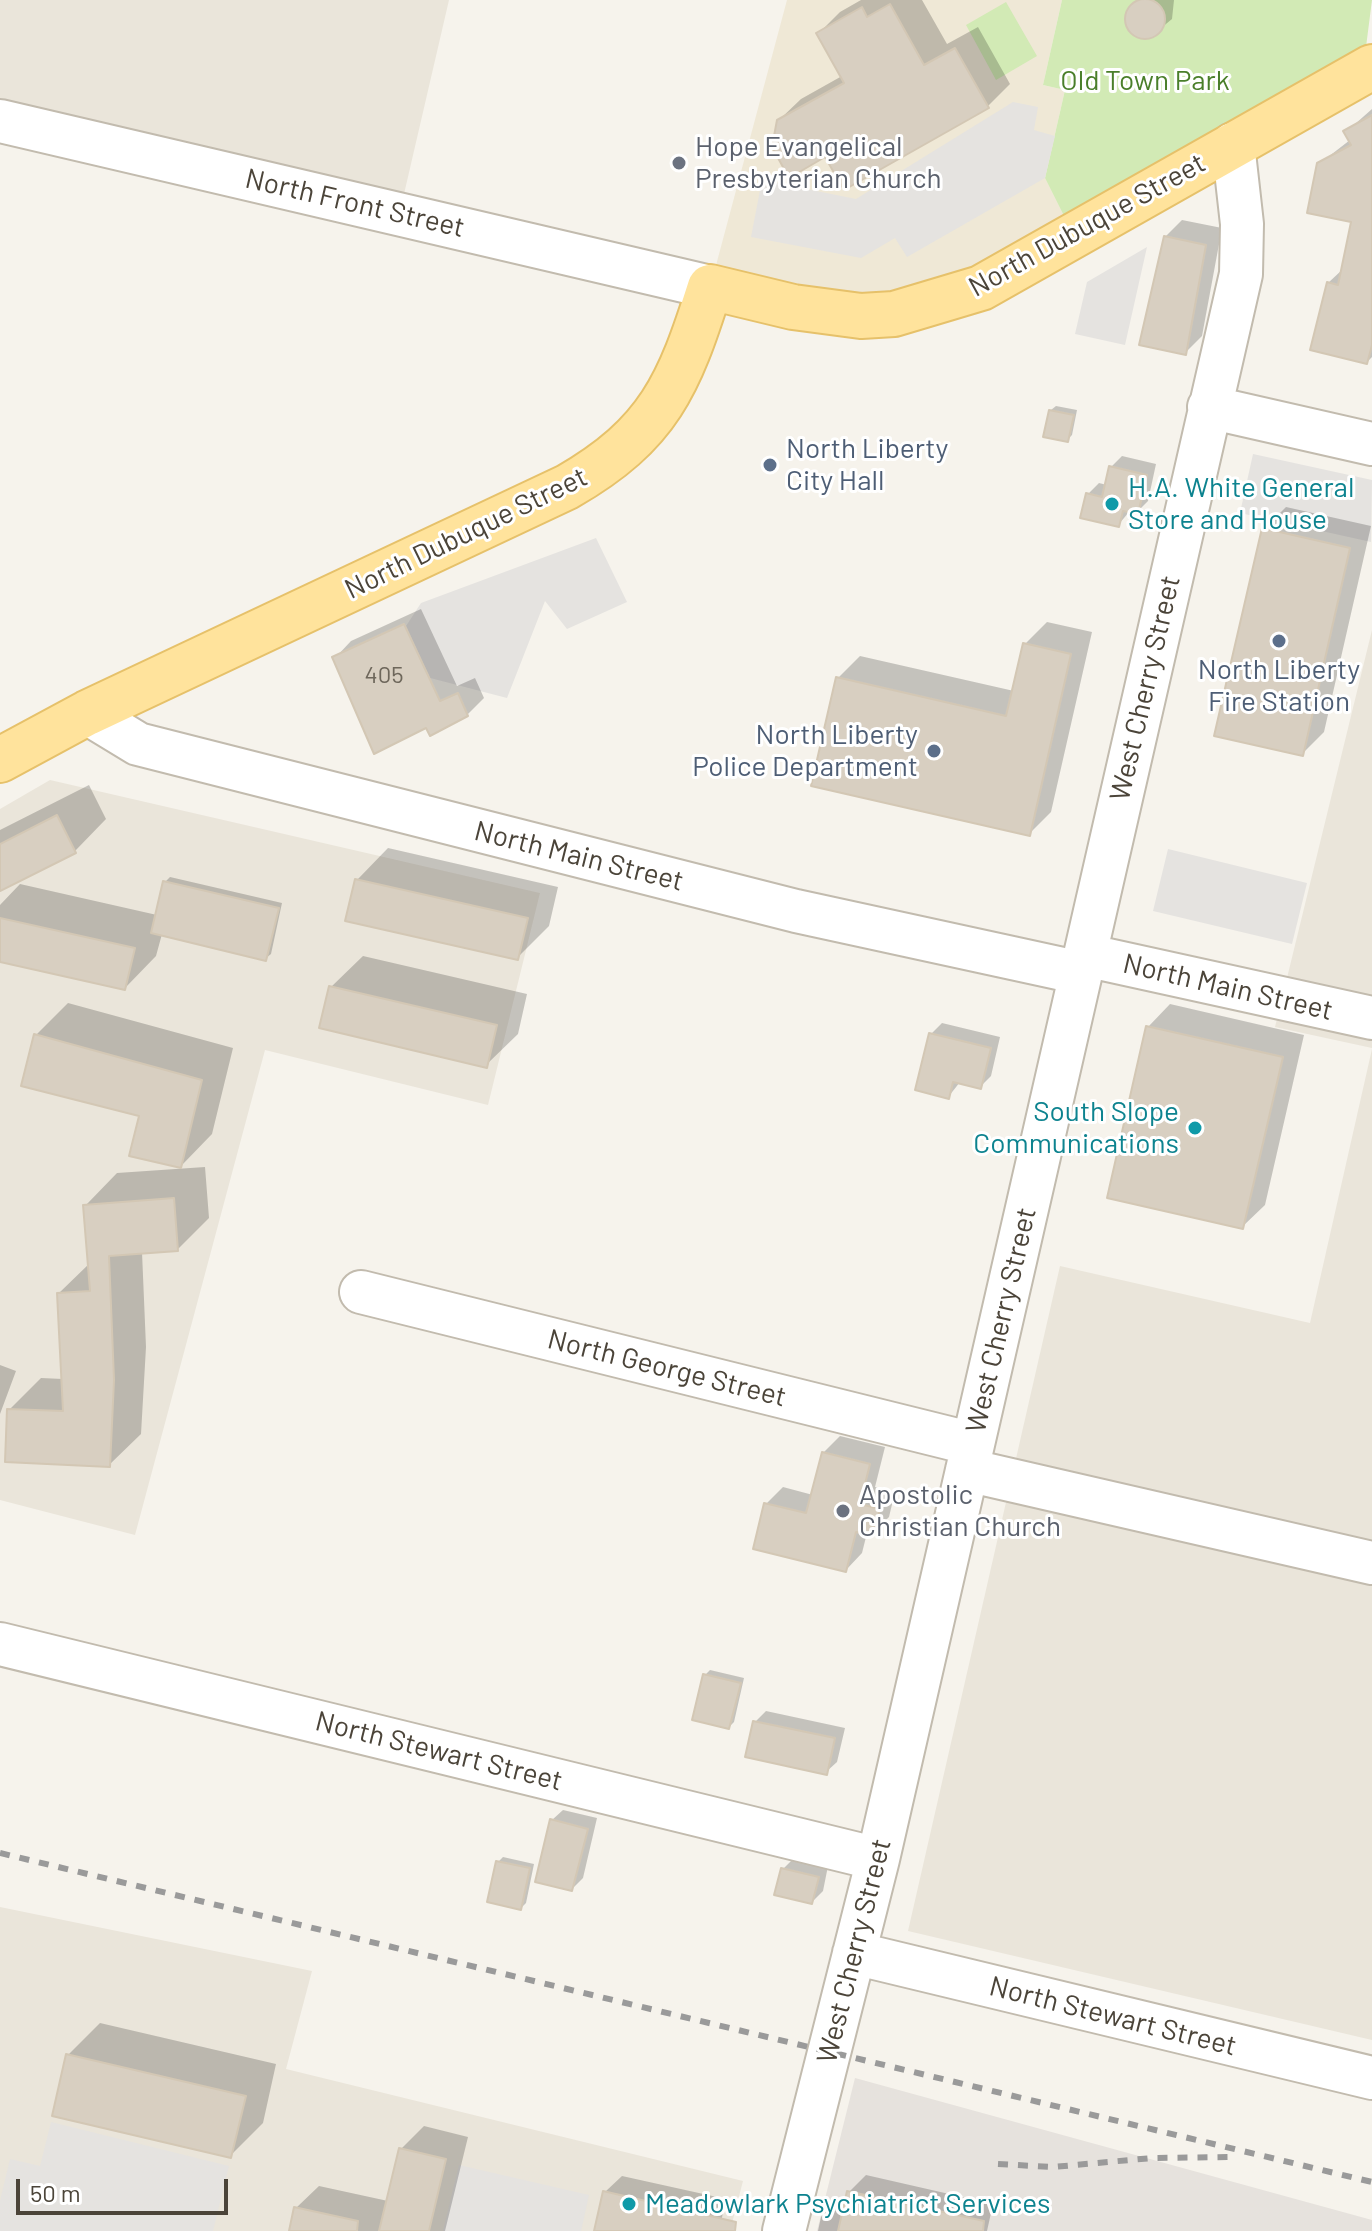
<!DOCTYPE html>
<html>
<head>
<meta charset="utf-8">
<style>
  body { margin:0 }
  #map { position:relative; width:1372px; height:2231px; overflow:hidden; background:#f6f3ec; font-family:Barlow,sans-serif }
  canvas { display:block }
  .scale { position:absolute; left:16px; top:2179px; width:212px; height:36px; box-sizing:border-box; border:4px solid #4b4439; border-top:0; padding-left:10px; font-size:24px; line-height:28px; white-space:nowrap; color:#4b4439; -webkit-text-stroke:6px #fff; paint-order:stroke }
</style>
</head>
<body>
<div id="map">
<canvas width="1372" height="2231"></canvas>
<div class="scale">50 m</div>
</div>
<script>
const c = document.querySelector('canvas').getContext('2d');
c.lineJoin = 'round';
function fillPath(path, color) {
  c.fillStyle = color;
  c.fill(path, 'evenodd');
}
function strokePath(path, color, width, dash) {
  c.strokeStyle = color;
  c.lineWidth = width;
  c.lineCap = dash ? 'butt' : 'round';
  c.setLineDash(dash || []);
  c.stroke(path);
}
function write(font, color, halo, rows, align = 'center') {
  c.font = font + ' Barlow,sans-serif';
  c.lineWidth = 6;
  c.setLineDash([]);
  c.textBaseline = 'middle';
  c.strokeStyle = halo;
  c.fillStyle = color;
  for (const [text, x, y, turn = 0] of rows) {
    c.save();
    c.translate(x, y);
    c.rotate((+turn || 0) * Math.PI / 180);
    c.textAlign = isNaN(turn) ? turn : align;
    if (halo) c.strokeText(text, 0, 0);
    c.fillText(text, 0, 0);
    c.restore();
  }
}
const residential = new Path2D(`
  M 0,0 L 449,0 L 404,194 L 0,101 Z
  M 1372,630 L 1372,1048 L 1275,1027 Z
  M 50,780 L 540,893 L 488,1105 L 265,1050 L 135,1535 L 0,1500 L 0,809 Z
  M 1372,1049 L 1372,2040 L 908,1931 L 1060,1266 L 1310,1323 Z
  M 0,1907 L 312,1971 L 286,2069 L 743,2181 L 730,2231 L 0,2231 Z`);
const industrial = new Path2D(`
  M 855,2078 L 1372,2220 L 1372,2231 L 817,2231 Z`);
const education = new Path2D(`
  M 787,0 L 1062,0 L 1043,85 L 1065,90 L 1045,178 L 1066,220 L 984,268 L 885,294 L 837,294 L 715,269 Z`);
const green = new Path2D(`
  M 1062,0 L 1372,0 L 1366,47 L 1066,220 L 1045,178 L 1065,90 L 1043,85 Z
  M 1006,2 L 1037,56 L 996,80 L 966,25 Z`);
const parking = new Path2D(`
  M 1013,102 L 1038,107 L 1034,130 L 1055,136 L 1045,178 L 907,257 L 895,238 L 861,258 L 751,237 L 762,180 L 856,199 Z
  M 1147,247 L 1125,345 L 1075,334 L 1087,282 Z
  M 1253,454 L 1372,480 L 1371,542 L 1240,513 Z
  M 596,538 L 627,602 L 567,629 L 545,601 L 507,698 L 430,678 L 406,626 L 421,603 Z
  M 1168,849 L 1307,883 L 1292,944 L 1153,911 Z
  M 51,2122 L 229,2166 L 213,2231 L 0,2231 L 0,2201 L 10,2159 L 40,2166 Z
  M 459,2165 L 589,2195 L 581,2231 L 443,2231 Z`);
const shadow = new Path2D(`
  M 861,0 L 922,0 L 947,44 L 978,27 L 1010,84 L 988,106 L 826,154 L 778,121 L 801,99 L 842,76 L 818,34 L 840,12 Z
  M 1137,0 L 1174,0 L 1172,19 L 1149,38 L 1133,35 L 1126,24 L 1130,7 Z
  M 1372,109 L 1372,357 L 1367,362 L 1328,283 L 1343,269 L 1353,221 L 1319,164 L 1350,140 L 1346,132 Z
  M 1182,220 L 1222,228 L 1202,336 L 1185,353 L 1165,237 Z
  M 1056,406 L 1077,410 L 1072,435 L 1067,440 L 1051,410 Z
  M 1122,456 L 1156,464 L 1148,501 L 1137,512 L 1130,511 L 1118,525 L 1088,494 L 1099,483 L 1107,485 L 1111,467 Z
  M 1286,507 L 1371,526 L 1324,732 L 1302,754 L 1264,529 Z
  M 421,609 L 457,686 L 475,678 L 484,698 L 467,715 L 427,725 L 335,658 L 351,641 Z
  M 1047,622 L 1092,632 L 1051,812 L 1029,834 L 838,678 L 860,656 L 1014,691 L 1025,644 Z
  M 89,785 L 106,819 L 75,851 L 0,889 L 0,830 Z
  M 388,848 L 558,887 L 549,926 L 517,958 L 357,880 Z
  M 170,877 L 282,903 L 271,954 L 266,958 L 162,934 L 156,956 L 125,988 L 0,960 L 0,905 L 20,884 L 157,915 L 165,882 Z
  M 363,956 L 527,994 L 518,1034 L 486,1065 L 331,987 Z
  M 68,1003 L 233,1048 L 212,1134 L 181,1166 L 141,1115 L 36,1035 Z
  M 1170,1004 L 1304,1035 L 1265,1205 L 1242,1227 L 1148,1027 Z
  M 942,1023 L 1000,1037 L 991,1076 L 980,1087 L 960,1082 L 949,1096 L 931,1034 Z
  M 205,1167 L 209,1218 L 177,1250 L 142,1252 L 146,1347 L 141,1434 L 109,1465 L 9,1410 L 41,1378 L 63,1379 L 59,1293 L 90,1263 L 86,1205 L 117,1173 Z
  M 0,1365 L 16,1371 L 0,1414 Z
  M 840,1436 L 885,1447 L 875,1487 L 895,1492 L 889,1517 L 872,1534 L 867,1533 L 862,1553 L 846,1570 L 766,1504 L 783,1487 L 813,1495 L 823,1453 Z
  M 710,1670 L 744,1678 L 734,1722 L 729,1727 L 695,1719 L 705,1675 Z
  M 766,1711 L 845,1728 L 837,1762 L 826,1772 L 755,1722 Z
  M 563,1810 L 597,1818 L 583,1878 L 572,1889 L 552,1820 Z
  M 503,1857 L 534,1864 L 526,1903 L 521,1908 L 498,1862 Z
  M 794,1858 L 828,1866 L 823,1891 L 812,1902 L 783,1869 Z
  M 100,2023 L 276,2064 L 263,2123 L 231,2155 L 68,2055 Z
  M 424,2126 L 468,2137 L 445,2231 L 291,2231 L 296,2208 L 319,2186 L 388,2201 L 401,2149 Z
  M 866,2175 L 993,2204 L 987,2231 L 818,2231 L 821,2217 L 837,2201 L 847,2203 L 849,2192 Z
  M 622,2176 L 726,2199 L 719,2231 L 596,2231 L 605,2192 Z`);
const building = new Path2D(`
  M1125 19a20 20 0 1 1 40 0a20 20 0 1 1-40 0Z
  M 890,4 L 924,65 L 955,48 L 989,108 L 844,190 L 825,157 L 789,178 L 772,147 L 777,120 L 844,83 L 816,33 L 862,7 L 867,17 Z
  M 1372,115 L 1372,345 L 1367,364 L 1310,350 L 1327,282 L 1338,285 L 1351,222 L 1307,213 L 1317,163 L 1351,145 L 1343,131 Z
  M 1164,236 L 1206,245 L 1186,355 L 1139,345 Z
  M 1049,410 L 1074,415 L 1068,442 L 1043,437 Z
  M 1109,466 L 1147,475 L 1138,514 L 1123,511 L 1119,527 L 1080,518 L 1086,493 L 1102,497 Z
  M 1262,528 L 1350,548 L 1303,756 L 1214,736 Z
  M 404,624 L 440,701 L 458,693 L 468,716 L 430,736 L 426,728 L 374,754 L 332,657 Z
  M 1023,643 L 1071,654 L 1030,836 L 811,786 L 836,677 L 1006,716 Z
  M 57,815 L 76,853 L 0,891 L 0,844 Z
  M 355,879 L 528,918 L 518,960 L 345,921 Z
  M 163,881 L 279,908 L 266,961 L 151,933 Z
  M 0,918 L 135,948 L 125,990 L 0,962 Z
  M 329,986 L 497,1025 L 487,1068 L 319,1028 Z
  M 1146,1026 L 1283,1057 L 1243,1229 L 1107,1198 Z
  M 929,1033 L 991,1048 L 981,1089 L 953,1082 L 949,1099 L 915,1090 Z
  M 34,1034 L 202,1080 L 181,1168 L 129,1156 L 139,1116 L 21,1086 Z
  M 174,1198 L 178,1251 L 109,1256 L 114,1380 L 110,1467 L 5,1462 L 7,1409 L 63,1411 L 57,1293 L 90,1291 L 83,1205 Z
  M 822,1452 L 870,1464 L 860,1504 L 880,1509 L 873,1536 L 856,1532 L 846,1572 L 753,1549 L 764,1503 L 806,1513 Z
  M 703,1674 L 741,1683 L 729,1729 L 692,1720 Z
  M 753,1721 L 835,1738 L 827,1775 L 745,1757 Z
  M 550,1819 L 588,1829 L 572,1891 L 535,1882 Z
  M 496,1861 L 530,1868 L 521,1910 L 487,1902 Z
  M 781,1868 L 819,1877 L 812,1904 L 774,1895 Z
  M 66,2054 L 246,2096 L 231,2158 L 52,2116 Z
  M 399,2148 L 446,2159 L 429,2231 L 379,2231 Z
  M 603,2191 L 736,2222 L 735,2231 L 594,2231 Z
  M 847,2191 L 984,2221 L 983,2231 L 838,2231 Z
  M 294,2207 L 358,2221 L 357,2231 L 289,2231 Z`);
const minor = new Path2D(`
  M 0,121 L 710,287
  M 1209,407 L 1372,444
  M 87,713 L 138,744 L 796,911 L 1081,973
  M 1085,955 L 1372,1018
  M 361,1292 L 973,1444
  M 967,1470 L 1372,1563
  M 0,1644 L 878,1859
  M 854,1953 L 1372,2078
  M 784,2231 L 878,1859 L 1241,274 L 1242,224 L 1233,144`);
const major = new Path2D(`
  M 0,760 L 87,713 L 567,487 C 659,434 679,385 710,287 L 793,307 L 861,316 L 894,314 L 981,288 L 1372,67`);
const rail = new Path2D(`
  M 0,1853 L 1372,2182
  M 998,2164 L 1053,2167 L 1152,2158 L 1233,2157`);
const markers = [
  [679,163,8,"#6b7280"],
  [770,465,8,"#5c6f8a"],
  [1112,504,8,"#0f9aa8"],
  [1279,641,8,"#5c6f8a"],
  [934,751,8,"#5c6f8a"],
  [1195,1128,8,"#0f9aa8"],
  [843,1511,8,"#6b7280"],
  [629,2204,8,"#0f9aa8"]
];
const numberNames = [
  ["405",384,675]
];
const parkNames = [
  ["Old Town Park",1145,81]
];
const worshipNames = [
  ["Hope Evangelical",695,147],
  ["Presbyterian Church",695,179],
  ["Apostolic",859,1495],
  ["Christian Church",859,1527]
];
const streetNames = [
  ["North Front Street",355,203,13],
  ["North Dubuque Street",1087,225,-29],
  ["North Dubuque Street",466,533,-26],
  ["West Cherry Street",1145,688,-77],
  ["North Main Street",579,856,14],
  ["North Main Street",1228,987,13],
  ["West Cherry Street",1001,1320,-77],
  ["North George Street",667,1368,14],
  ["North Stewart Street",439,1751,14],
  ["West Cherry Street",854,1951,-76],
  ["North Stewart Street",1113,2016,14]
];
const serviceNames = [
  ["North Liberty",786,449],
  ["City Hall",786,481],
  ["North Liberty",1279,670,"center"],
  ["Fire Station",1279,702,"center"],
  ["North Liberty",918,735,"right"],
  ["Police Department",918,767,"right"]
];
const cultureNames = [
  ["H.A. White General",1128,488],
  ["Store and House",1128,520],
  ["South Slope",1179,1112,"right"],
  ["Communications",1179,1144,"right"],
  ["Meadowlark Psychiatrict Services",645,2204]
];
fillPath(residential, '#eae5da');
fillPath(industrial, '#e6e2dd');
fillPath(education, '#efe8d6');
fillPath(green, '#d2eab5');
fillPath(parking, '#e5e3e0');
fillPath(shadow, '#0003');
fillPath(building, '#d8cfc1');
strokePath(building, '#d3c7b4', 2);
strokePath(minor, '#c2bbae', 46);
strokePath(major, '#e6c16a', 48);
strokePath(minor, '#fff', 42);
strokePath(major, '#ffe39c', 44);
strokePath(rail, '#9a9a9a', 6, [10, 10]);
for (const [x, y, r, color] of markers) {
  const dot = new Path2D();
  dot.arc(x, y, r, 0, 2 * Math.PI);
  c.fillStyle = color;
  c.fill(dot);
  strokePath(dot, '#fff', 3);
}
write('24px', '#6e675b', null, numberNames);
write('28px', '#4a7f2a', '#fff', parkNames);
write('28px', '#5b616d', '#fff', worshipNames, 'left');
write('28px', '#4b4439', '#fff', streetNames);
write('28px', '#4e5e75', '#fff', serviceNames, 'left');
write('28px', '#0d838f', '#fff', cultureNames, 'left');
</script>
</body>
</html>
